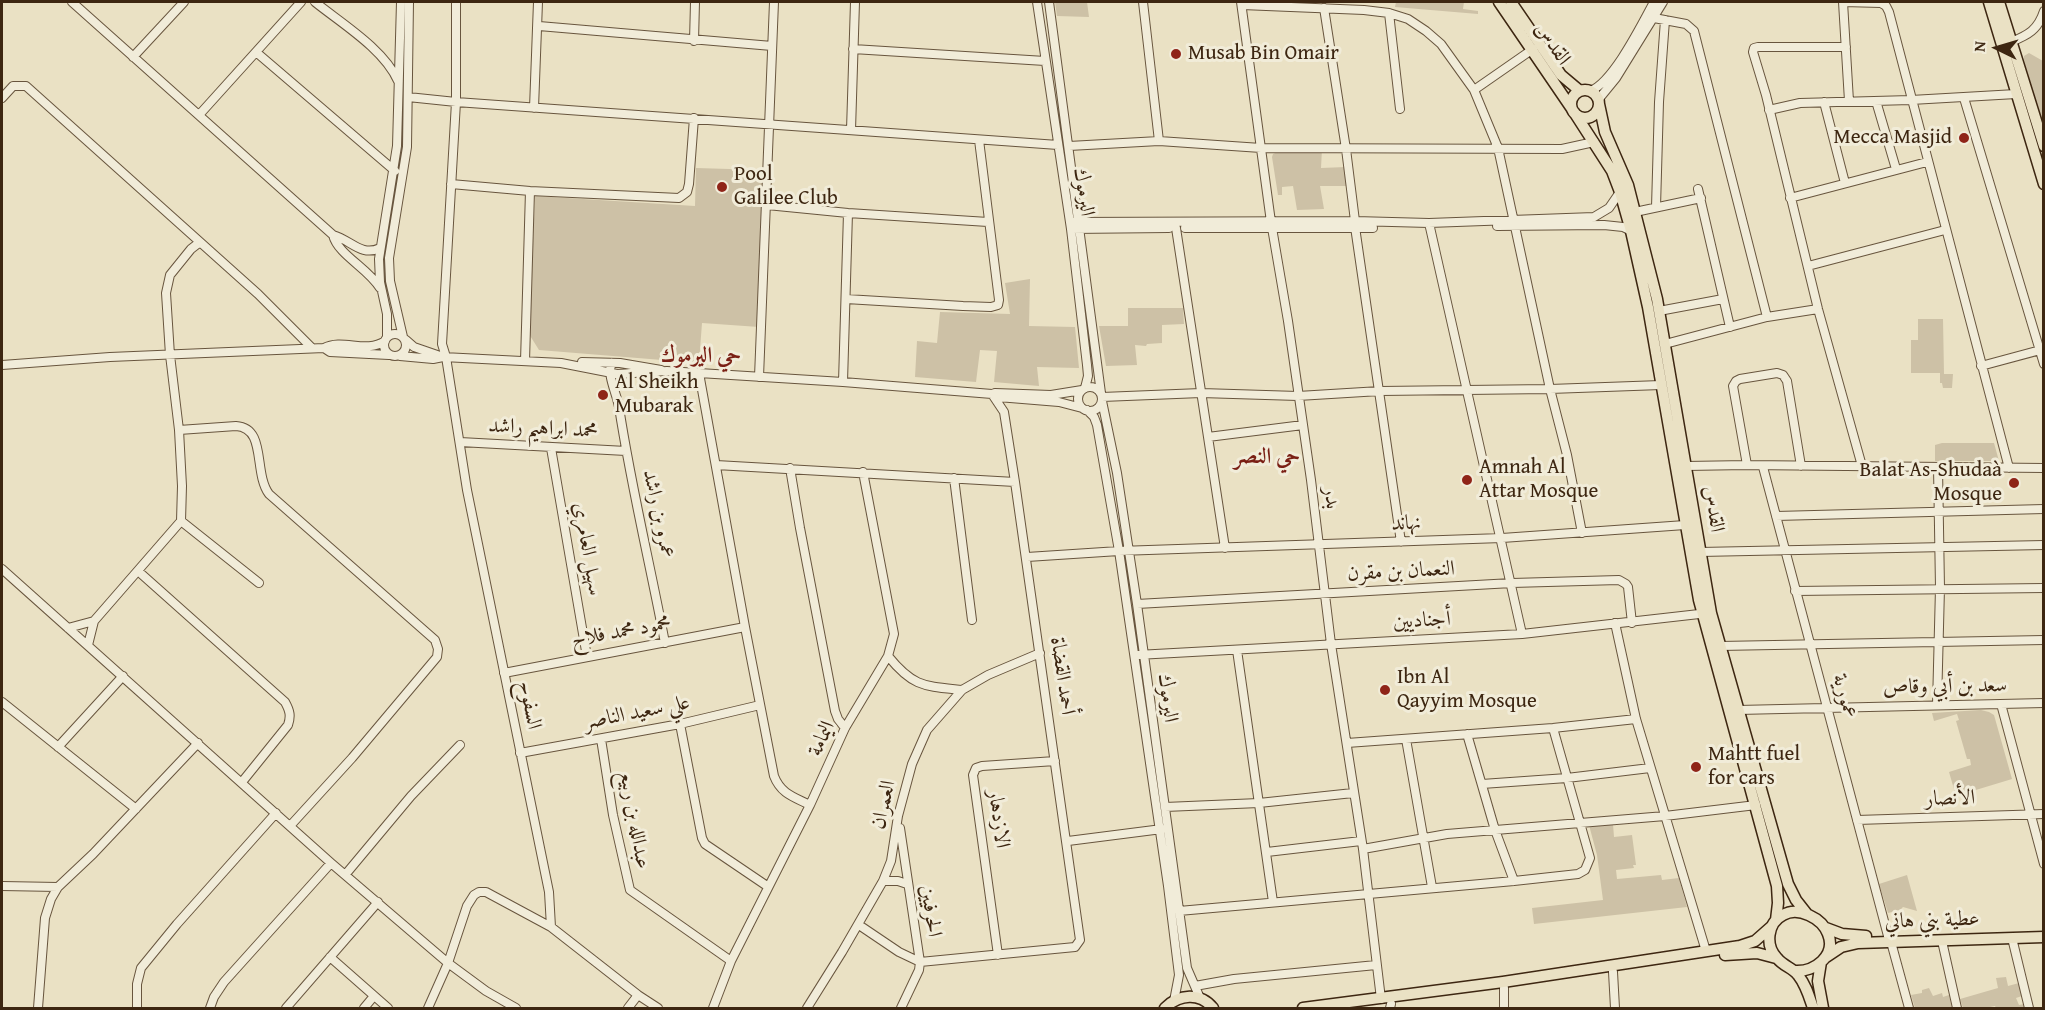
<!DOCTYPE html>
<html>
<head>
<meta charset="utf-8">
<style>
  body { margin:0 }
  #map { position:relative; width:2045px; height:1010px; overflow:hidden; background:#eae1c4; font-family:"Gentium Book Plus",serif }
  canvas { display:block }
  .frame { position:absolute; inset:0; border:3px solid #3d2611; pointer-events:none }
  .north { position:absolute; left:1967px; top:18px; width:60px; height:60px; -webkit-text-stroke:4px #f1ecd9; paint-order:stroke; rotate:275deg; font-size:16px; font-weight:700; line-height:24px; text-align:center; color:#3d2611 }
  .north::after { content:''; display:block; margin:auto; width:21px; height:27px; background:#3d2611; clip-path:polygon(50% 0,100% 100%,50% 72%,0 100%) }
</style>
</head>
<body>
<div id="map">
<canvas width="2045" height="1010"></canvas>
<div class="frame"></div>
<div class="north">N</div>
</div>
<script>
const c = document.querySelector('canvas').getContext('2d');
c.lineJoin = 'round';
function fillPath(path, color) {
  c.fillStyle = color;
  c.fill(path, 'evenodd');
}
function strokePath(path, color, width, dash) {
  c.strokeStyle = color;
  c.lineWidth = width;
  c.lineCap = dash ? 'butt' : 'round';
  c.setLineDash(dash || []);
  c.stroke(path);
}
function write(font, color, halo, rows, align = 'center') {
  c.font = font + ' "Gentium Book Plus",Amiri,serif';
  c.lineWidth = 6;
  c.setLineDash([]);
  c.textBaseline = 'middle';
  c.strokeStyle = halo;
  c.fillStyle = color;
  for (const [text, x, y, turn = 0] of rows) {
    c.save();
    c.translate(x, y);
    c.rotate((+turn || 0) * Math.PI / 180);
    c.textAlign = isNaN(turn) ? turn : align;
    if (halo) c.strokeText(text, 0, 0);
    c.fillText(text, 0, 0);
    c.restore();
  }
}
const green = new Path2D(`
  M 1055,2 L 1087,2 L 1089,17 L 1057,16 Z
  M 1396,2 L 1464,2 L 1463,9 L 1478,11 L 1478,14 L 1395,7 Z
  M 2029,53 L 2043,61 L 2043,119 L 2040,119 L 2024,60 L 2024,56 Z
  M 1284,149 L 1322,149 L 1321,168 L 1346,167 L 1347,186 L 1320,186 L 1324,209 L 1297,210 L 1293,186 L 1282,187 L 1282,195 L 1278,195 L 1272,157 L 1273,154 Z
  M 696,168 L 763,170 L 759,327 L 702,323 L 699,363 L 539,350 L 529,334 L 535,196 L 695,206 Z
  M 1030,279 L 1029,326 L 1075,327 L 1079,368 L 1037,367 L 1039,386 L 994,382 L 997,351 L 980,350 L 976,382 L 915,377 L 917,341 L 937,343 L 940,312 L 1010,314 L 1005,283 Z
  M 1128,308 L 1183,308 L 1184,324 L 1162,325 L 1162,343 L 1147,344 L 1146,346 L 1135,345 L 1137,365 L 1106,366 L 1099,326 L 1128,326 Z
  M 1918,319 L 1943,319 L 1944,374 L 1953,374 L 1952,388 L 1943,388 L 1942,383 L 1940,383 L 1940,373 L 1911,373 L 1911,340 L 1918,340 Z
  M 1942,443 L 1994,443 L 1999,461 L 1935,461 L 1935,445 Z
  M 1981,710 L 1989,712 L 1994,715 L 2012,779 L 1956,796 L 1949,772 L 1971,765 L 1970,759 L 1967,759 L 1956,721 L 1959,720 L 1957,714 L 1934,721 L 1932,713 Z
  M 1613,824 L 1614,837 L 1632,835 L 1636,865 L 1633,865 L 1634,868 L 1616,870 L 1617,879 L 1661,875 L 1662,880 L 1679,878 L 1687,907 L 1534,924 L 1532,908 L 1603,900 L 1597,855 L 1589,825 Z
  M 1907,875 L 1917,911 L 1903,907 L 1900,910 L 1888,913 L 1879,884 Z
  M 2006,977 L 2008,986 L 2019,983 L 2022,996 L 2016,998 L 2019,1005 L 2024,1004 L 2025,1008 L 1996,1008 L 1995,1006 L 1985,1008 L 1963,1008 L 1960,999 L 1998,988 L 1996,978 Z
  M 1929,988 L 1933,996 L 1942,993 L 1943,997 L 1949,995 L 1952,1008 L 1915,1008 L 1911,995 L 1922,993 L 1922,990 Z`);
const minor = new Path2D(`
  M 72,2 L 333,235 C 351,240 361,257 380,248
  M 315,2 C 341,23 384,49 398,81
  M 456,2 L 456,102 L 442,344 L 446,357 L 467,490 L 549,892 L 551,927 L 638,995 L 658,1008
  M 1037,2 L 1071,229 L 1087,365 L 1088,376 L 1085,388
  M 1049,2 L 1101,393
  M 1143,2 L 1159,141
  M 1241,2 L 1271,222 L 1288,321 L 1311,480 L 1331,644 L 1363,849 L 1381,999
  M 1843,2 L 1881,3 L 1886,6 L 1889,12 L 2009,468
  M 1843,2 L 1849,101
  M 1242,5 L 1364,10 L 1389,13 L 1408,19 L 1426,31 L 1441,44 L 1474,90 L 1498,148 L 1550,389 L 1567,455 L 1582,533
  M 1324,8 L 1346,149 L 1355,221
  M 1389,13 L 1400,109
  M 1654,18 L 1686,24 L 1694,31 L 1767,317
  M 539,26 L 772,46
  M 694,41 L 695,2
  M 2011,42 C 2028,35 2038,30 2044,11
  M 1846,47 L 1758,47 L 1754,48 L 1753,52 L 1766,95 L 1818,309 L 1862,466
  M 853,49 L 1045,61
  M 256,52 L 395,171
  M 133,57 L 184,2
  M 1474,90 L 1533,49
  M 1590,91 C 1613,83 1642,24 1654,2
  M 408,97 L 456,102 L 1058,145
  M 2,98 L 13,86 L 26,86 L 258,294 L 312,348
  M 1964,98 L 2044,364
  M 1598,100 L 1616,78 L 1663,2
  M 1876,101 L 1896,169
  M 1824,102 L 1845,183
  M 534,108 L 538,2
  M 1769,110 L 1800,103 L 1911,100 L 2016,94
  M 199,115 L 301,2
  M 851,130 L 855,2
  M 1069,146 L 1159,141 L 1261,148 L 1562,149 L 1594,142
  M 451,184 L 530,191 L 679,198 L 687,192 L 689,184 L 694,118
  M 1698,189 L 1730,327
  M 1790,198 L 1927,162
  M 767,205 L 848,213 L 988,222
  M 1656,207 L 1659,102 L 1665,20
  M 1635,212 L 1701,198
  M 1070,222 L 1355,221 L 1429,223 L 1594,217 L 1609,208 L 1620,192
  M 1429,223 L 1522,634
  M 1497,226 L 1604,225 L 1623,227 L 1631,231
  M 1355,227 L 1401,542
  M 1176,228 L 1225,548
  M 1185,228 L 1373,228
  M 1071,229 L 1169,228
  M 333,235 C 338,255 368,268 380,288
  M 1808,266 L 1945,230
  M 846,299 L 963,306 L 991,307 L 998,305 L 999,300 L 979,140
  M 1659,311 L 1723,299
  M384 345a11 11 0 1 1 22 0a11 11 0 1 1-22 0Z
  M 387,337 L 387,314 L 380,282 L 379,259 L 397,146 L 401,2
  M 403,337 L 390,281 L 389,258 L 407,147 L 409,2
  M 406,340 L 414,347 L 443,357
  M 1665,344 L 1767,317 L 1818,309
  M 324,348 L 330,352 L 389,355
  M 400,356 L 433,359 L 443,357 L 561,363 L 617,374 L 667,371 L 843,382 L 992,394 L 998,397 L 1059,402 L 1082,408
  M 525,361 L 530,191
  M 582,362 L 620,363 L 661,370
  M 612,363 C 606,374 617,394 619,407 C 631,486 650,564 665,643
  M 2,365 L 110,357 L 324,348 C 343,338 366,354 385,341
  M 1981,366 L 2044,349
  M 699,373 L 745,627 L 774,776 C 781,794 794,797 810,805
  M 759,377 L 774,2
  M 843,382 L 848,213
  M1078 399a12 12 0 1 1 24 0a12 12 0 1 1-24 0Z
  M 995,393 L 1051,395 L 1082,390
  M 1102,397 L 1201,393 L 1298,396 L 1380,391 L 1550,389 L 1661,385
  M 1102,401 L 1117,473 L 1137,604 L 1187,968 L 1200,998
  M 1087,410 L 1094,417 L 1097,425 L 1119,551 L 1168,886 L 1179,975 L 1174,1001
  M 179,430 L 236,426 C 267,428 253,472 269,494 L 435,640 L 438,649 L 437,657 L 352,758 L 290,826
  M 1208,437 L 1303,425
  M 460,442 L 626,451
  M 551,448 L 587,657
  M 716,465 L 1015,482
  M 1747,465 L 1733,386 L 1736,381 L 1740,379 L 1777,373 L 1783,375 L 1787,381 L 1801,466
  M 1686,466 L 1747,465 L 2044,468
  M 1763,467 L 1888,936
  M 790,468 L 800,528 L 835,711 L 838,719 L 845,728
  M 954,478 L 972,620
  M 1776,516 L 2044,509
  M 181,521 L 259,583
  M 1700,552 L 2044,545
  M 1027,557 L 1119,551 L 1502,538 L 1685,525
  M 2,569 L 331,863 L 448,963 L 486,991 L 516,1008
  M 138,571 L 285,702 C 290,711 291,716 288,725 L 242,782
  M 1795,591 L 2044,588
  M 1137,604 L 1512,583 L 1619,580 L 1626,584 L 1628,587 L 1632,623
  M 1615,623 L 1636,719 L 1706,951
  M 68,628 L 94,621
  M 88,645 L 94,621 L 181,521 L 182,486 L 179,430 L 170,355 L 166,293 L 170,275 L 191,249 L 200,242
  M 1720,646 L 2044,640
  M 1237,650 L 1273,902
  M 1137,655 L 1522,634 L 1708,613
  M 888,656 C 913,687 924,686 962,690
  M 504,673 L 745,627
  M 2,702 L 136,809
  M 2001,704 L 2044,864
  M 1937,705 L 1940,588 L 1938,467
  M 1738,710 L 2044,703
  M 680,724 L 702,838 L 705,844 L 767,886
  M 1467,734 L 1495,830 L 1514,881
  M 601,739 L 613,815 L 630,890 L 731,961
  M 1406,739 L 1432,887
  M 1347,743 L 1553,728 L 1636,719
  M 58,747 L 123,676
  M 520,753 L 680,724 L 760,705
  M 1482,784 L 1567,778 L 1650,768
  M 1165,807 L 1259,803 L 1353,793
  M 1857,820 L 2044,814
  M 900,828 L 920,962 L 919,970 L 901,1008
  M 1068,841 L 1162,829
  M 1363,849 L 1447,834 L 1665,816 L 1756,805
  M 1267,852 L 1361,841
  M 345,875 L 411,796 L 460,745
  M 883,881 L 898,881 L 907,884
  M 2,886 L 58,887
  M 1179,911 L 1514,881 L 1578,874 L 1585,870 L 1590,858 L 1553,728
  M 859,925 L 899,952 L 920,962 L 1075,947 L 1080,940 L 1015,482 L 1004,412 L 992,394
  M 2012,938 L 2029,1008
  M 1942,941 L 1957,1008
  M 1891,942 L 1909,1008
  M 998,955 L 973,775 L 976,768 L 982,766 L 1055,761
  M 330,957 L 388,1008
  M 1613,972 L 1615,1008
  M 1195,986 L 1234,979 L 1376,965
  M 38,1008 L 45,918 L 51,899 L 58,887 L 93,854 L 198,743
  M 137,1008 L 137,984 L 141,968 L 177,924 L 276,813
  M 210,1008 L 214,997 L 224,982 L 331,863
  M 286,1008 L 378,902
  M 364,1008 L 374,996
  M 428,1008 L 448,963 L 467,906 L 474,895 L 479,892 L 486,892 L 551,927
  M 628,1008 L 638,995
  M 713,1008 L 731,961 L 810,805 L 845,728 L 888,656 L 894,634 L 863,472
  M 807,1008 L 842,952 L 883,881 L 891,861 L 898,816 L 912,764 L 927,730 L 962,690 L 988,675 L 1040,653
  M 1390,1008 L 1391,1004
  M 1504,1008 L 1504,988`);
const major = new Path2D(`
  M 1499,2 L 1572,109
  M 1511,2 L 1561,75 L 1580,91
  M 1989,2 L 2044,184
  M 1999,2 L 2044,146
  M1571 104a14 14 0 1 1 28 0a14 14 0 1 1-28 0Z
  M 1599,104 L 1605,132 L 1628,185 L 1657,299 L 1711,613 L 1788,884 L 1796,900 L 1807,914
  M 1574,112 L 1612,171 L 1620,192 L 1631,231 L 1648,307 L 1699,600 L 1777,886 L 1778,903 L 1776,920
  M 1826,928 L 1842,934 L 1866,936
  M 1725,955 L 1757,953 L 1776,958
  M 1826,957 L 1841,947 L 1858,943 L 2044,937
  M 1821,962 L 1818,981 L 1823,1008
  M 1795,971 C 1814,972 1837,956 1828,934 C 1822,918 1798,906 1783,915 C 1767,923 1765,946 1777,958 C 1783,966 1793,968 1798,975 C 1806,985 1809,996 1813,1008
  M 1165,1008 C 1179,994 1200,992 1213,1008
  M 1303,1008 L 1503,982 L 1740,946 L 1755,941 L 1772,926`);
const markers = [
  [1176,54,6,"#8f2418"],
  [1964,138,6,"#8f2418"],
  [722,187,6,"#8f2418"],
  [603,395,6,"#8f2418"],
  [1467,480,6,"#8f2418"],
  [2014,483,6,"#8f2418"],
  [1385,690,6,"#8f2418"],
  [1696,767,6,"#8f2418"]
];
const streetNames = [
  ["القدس",1552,44,56],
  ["اليرموك",1083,192,81],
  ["محمد ابراهيم راشد",543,429,3],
  ["بدر",1331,498,83],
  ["القدس",1713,509,81],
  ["عمرو بن راشد",658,514,78],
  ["نهاند",1406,524,-2],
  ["سهيل العامري",587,549,80],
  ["النعمان بن مقرن",1401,572,-3],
  ["أجناديين",1422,621,-3],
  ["محمود محمد فلاح",621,632,-10],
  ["أحمد القضاة",1062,676,82],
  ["سعد بن أبي وقاص",1945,687,-1],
  ["عمورية",1844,696,75],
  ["اليرموك",1167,698,82],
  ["السفوح",529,705,78],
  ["علي سعيد الناصر",637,713,-11],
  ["اليمامة",822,739,-65],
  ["الأنصار",1950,799,-2],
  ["العمران",884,805,-77],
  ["الازدهار",998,819,82],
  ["عبدالله بن ربيع",634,820,80],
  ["الحرفيين",930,911,81],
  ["عطية بني هاني",1932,921,-2]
];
const poiNames = [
  ["Musab Bin Omair",1188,54],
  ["Mecca Masjid",1952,138,"right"],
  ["Pool",734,175],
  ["Galilee Club",734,199],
  ["Al Sheikh",615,383],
  ["Mubarak",615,407],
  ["Amnah Al",1479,468],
  ["Attar Mosque",1479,492],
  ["Balat As-Shudaà",2002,471,"right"],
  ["Mosque",2002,495,"right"],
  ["Ibn Al",1397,678],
  ["Qayyim Mosque",1397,702],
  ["Mahtt fuel",1708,755],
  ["for cars",1708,779]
];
const neighbourhoodNames = [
  ["حي اليرموك",701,356],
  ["حي النصر",1267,457]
];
fillPath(green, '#cdc1a6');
strokePath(minor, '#68553e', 10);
strokePath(major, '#3d2611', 13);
strokePath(minor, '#f1ecd9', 8);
strokePath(major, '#eae1c4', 10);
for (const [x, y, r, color] of markers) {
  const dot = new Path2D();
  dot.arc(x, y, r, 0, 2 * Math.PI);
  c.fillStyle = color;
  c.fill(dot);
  strokePath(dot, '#f1ecd9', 2);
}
write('21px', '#3d2611', '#f1ecd9', streetNames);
write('21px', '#3d2611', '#f1ecd9', poiNames, 'left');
write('bold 22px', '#7a1f14', '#f1ecd9', neighbourhoodNames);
</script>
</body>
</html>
